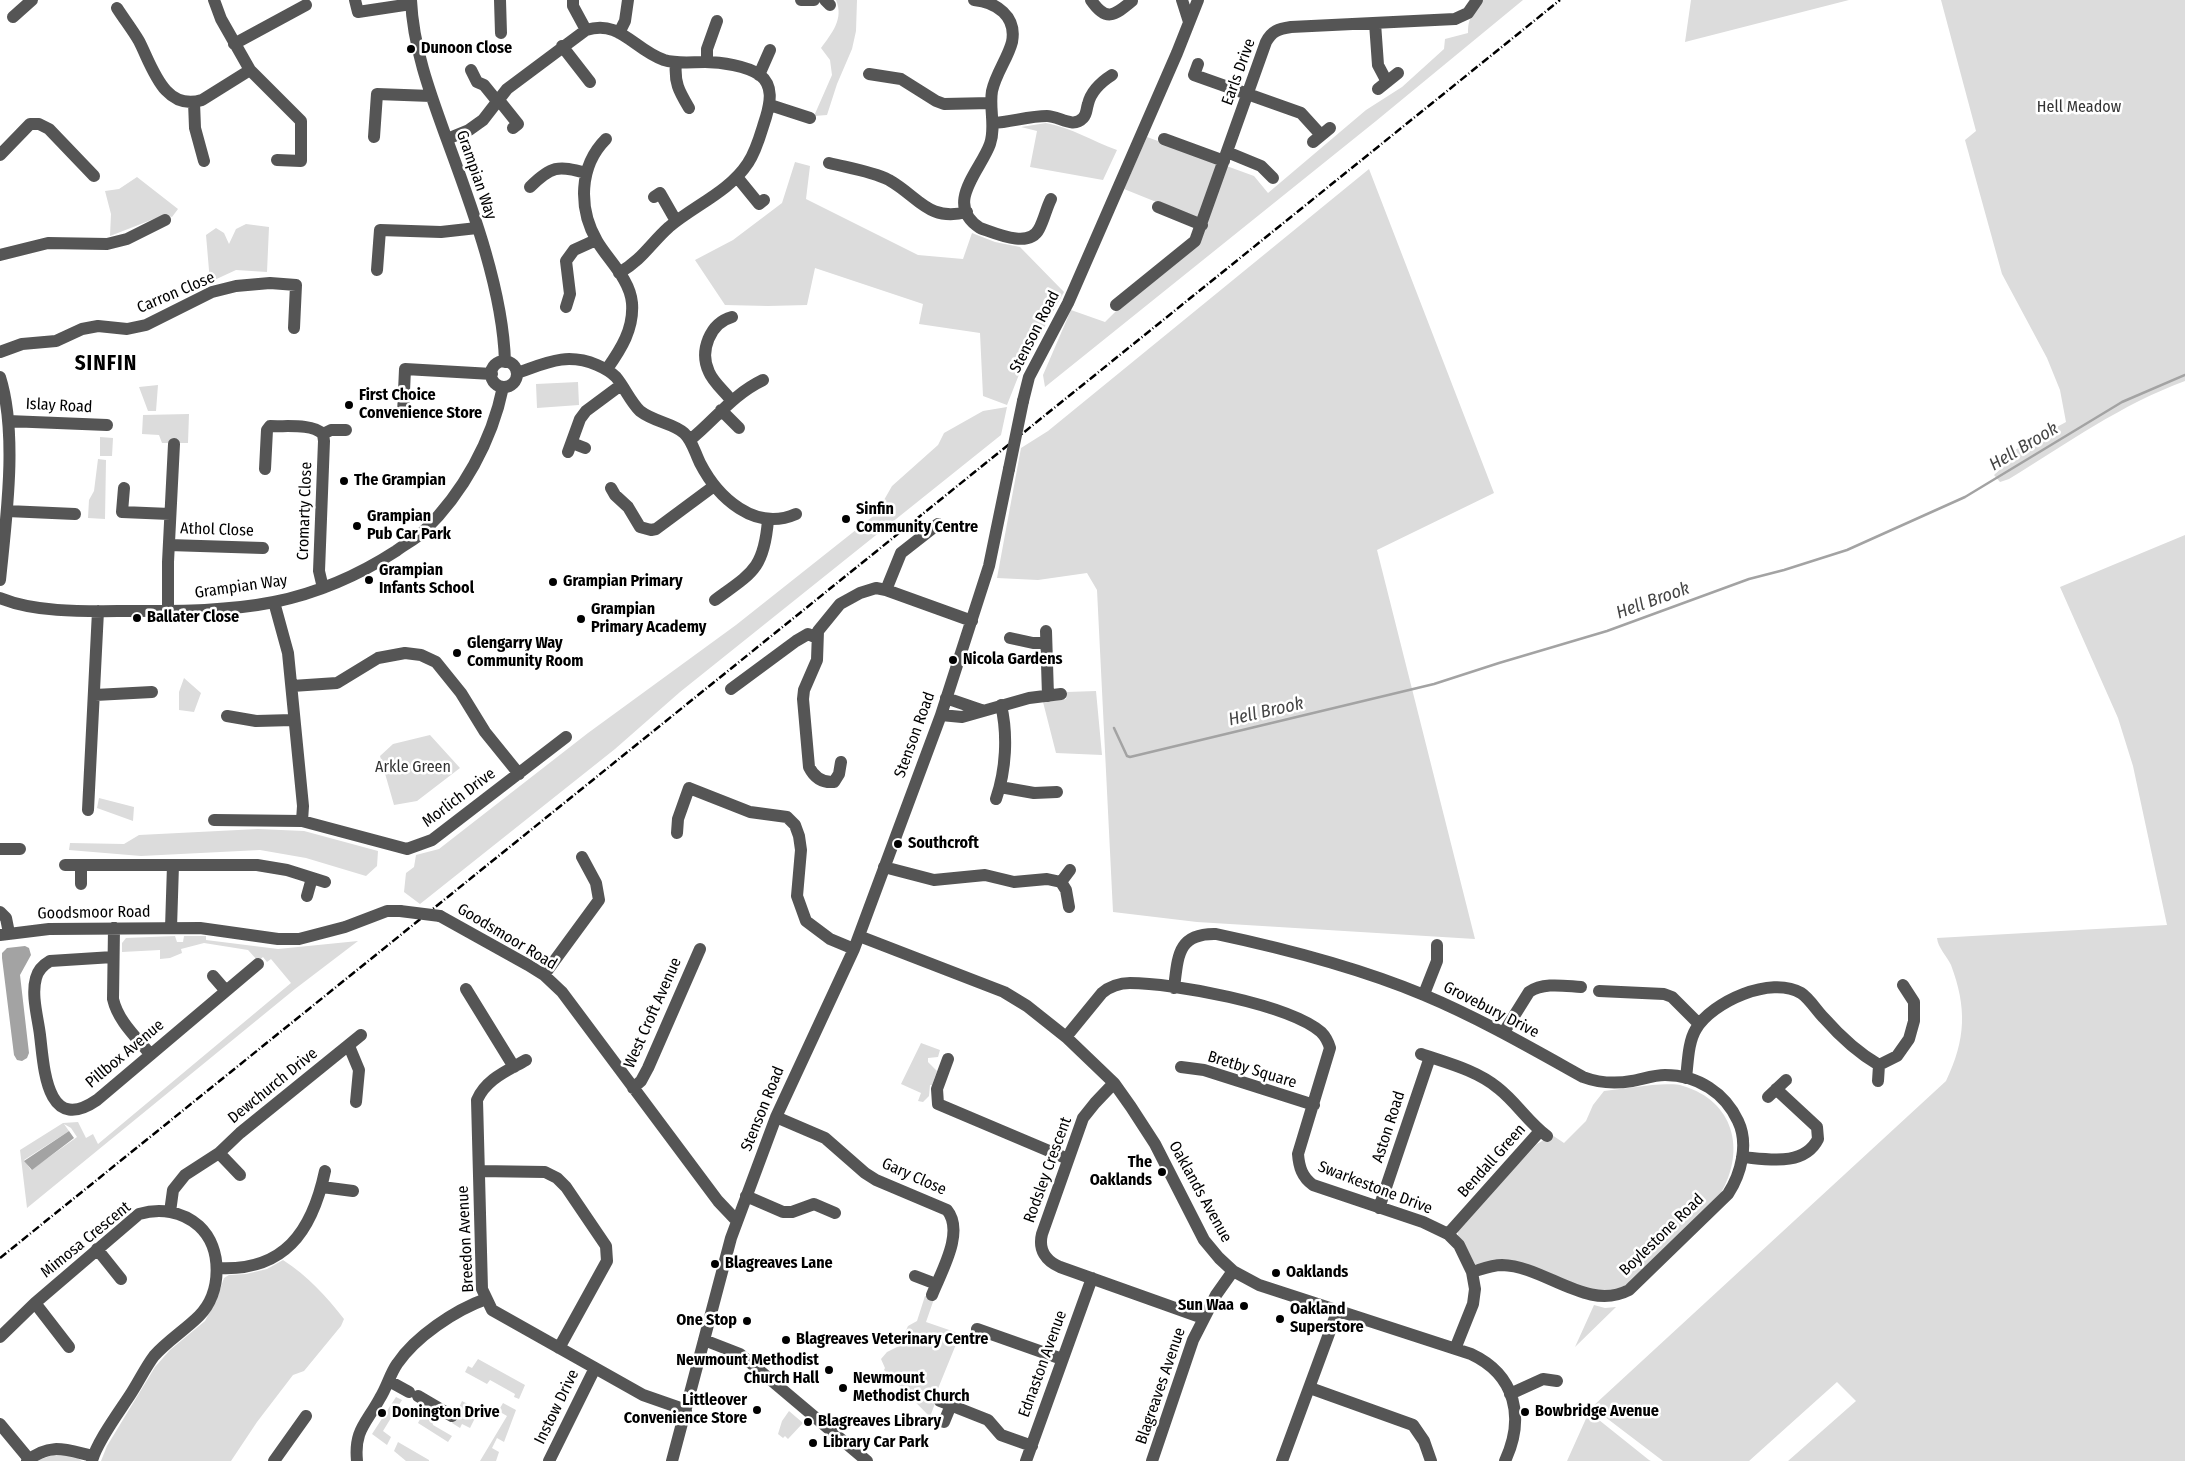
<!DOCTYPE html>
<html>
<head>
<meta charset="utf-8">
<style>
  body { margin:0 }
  canvas { display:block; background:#fff }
</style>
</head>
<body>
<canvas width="2185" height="1461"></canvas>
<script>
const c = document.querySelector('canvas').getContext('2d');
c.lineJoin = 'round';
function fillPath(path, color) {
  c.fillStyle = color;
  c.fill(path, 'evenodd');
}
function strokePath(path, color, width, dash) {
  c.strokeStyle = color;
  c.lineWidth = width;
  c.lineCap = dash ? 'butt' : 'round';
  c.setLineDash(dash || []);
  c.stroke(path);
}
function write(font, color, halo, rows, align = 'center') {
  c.font = font + ' "Fira Sans Condensed",sans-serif';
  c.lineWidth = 5;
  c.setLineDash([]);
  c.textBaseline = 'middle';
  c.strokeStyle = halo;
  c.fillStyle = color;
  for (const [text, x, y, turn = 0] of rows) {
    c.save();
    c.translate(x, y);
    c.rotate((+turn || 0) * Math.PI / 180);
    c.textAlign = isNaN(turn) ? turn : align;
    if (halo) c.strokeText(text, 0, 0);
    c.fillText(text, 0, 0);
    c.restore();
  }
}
const green = new Path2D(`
  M 836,0 L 857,0 L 856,31 L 852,49 L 837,84 L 827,115 L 814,116 L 832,75 L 830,60 L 821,48 C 832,33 844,19 836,0 Z
  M 1480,0 L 1523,0 L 1376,121 L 1045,387 L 1043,375 L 1071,310 L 1105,322 L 1206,222 L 1124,189 L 1147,137 L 1254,176 L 1268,193 L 1366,110 L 1402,87 L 1444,49 L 1445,39 L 1468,33 C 1468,13 1475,16 1480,0 Z
  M 1691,0 L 1849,0 L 1685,42 Z
  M 1941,0 L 2185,0 L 2185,381 C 2122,404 2066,444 2009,479 L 2000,482 L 1994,475 L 2006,464 L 2013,451 L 2066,422 L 2060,390 L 2047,358 L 2002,274 L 1965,140 L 1976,131 Z
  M 1046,123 C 1072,128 1092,141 1117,150 L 1103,180 L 1030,167 L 1037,131 L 1021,127 Z
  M 795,162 L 810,166 L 806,199 L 918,255 L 963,259 L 972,233 L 995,242 L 1020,247 L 1064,292 L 1022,367 L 1007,405 L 983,396 L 980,333 L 919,324 L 923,304 L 815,268 L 807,305 L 768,306 L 725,305 L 695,260 L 733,240 L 782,203 Z
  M 1369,169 L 1494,493 L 1377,550 L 1475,939 L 1197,922 L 1113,912 L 1097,590 L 1087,573 L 1038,580 L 997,578 L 1021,448 L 1048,431 Z
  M 137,177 L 178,209 L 172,217 L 164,215 L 110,236 L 111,214 L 105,191 L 119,189 Z
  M 246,224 L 269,227 L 267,272 L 236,270 L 210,282 L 206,235 L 216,228 L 224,233 L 229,244 L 236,229 Z
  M 578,382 L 579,405 L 537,408 L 536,384 Z
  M 158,385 L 156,411 L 148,411 L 139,387 Z
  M 1007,407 L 1001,435 L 680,692 L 615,749 L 420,904 L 404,892 L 406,873 L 414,867 L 416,855 L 439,849 L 588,733 L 736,625 L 876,514 L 892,486 L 938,445 L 944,433 L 983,411 Z
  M 189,414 L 188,443 L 162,443 L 159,435 L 142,434 L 143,415 Z
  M 100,437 L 113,438 L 112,456 L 100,456 Z
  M 98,459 L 106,460 L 105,519 L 88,518 L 89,500 L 94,491 Z
  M 2185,535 L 2185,1461 L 1788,1461 L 1856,1401 L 1837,1382 L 1749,1461 L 1663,1461 L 1592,1407 L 1946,1081 C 1966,1039 1967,1008 1951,965 C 1947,956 1938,948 1937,938 L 2167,925 L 2133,766 L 2118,718 L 2060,587 Z
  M 184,678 L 201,693 L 194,712 L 179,710 L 179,692 Z
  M 1096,691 L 1102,755 L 1056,753 L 1043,702 L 1066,699 L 1067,692 Z
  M 430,735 L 460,768 L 417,801 L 394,805 L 380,756 L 393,744 Z
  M 99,798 L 134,807 L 133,821 L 97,808 Z
  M 258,829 L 304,831 L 378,851 L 377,866 L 366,876 L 306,858 L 260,850 L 141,856 L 69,850 L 70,843 L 124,844 L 139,835 Z
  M 175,936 L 177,942 L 183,942 L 184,936 L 206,936 L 206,940 L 278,949 L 358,941 L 295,989 L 27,1208 L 20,1150 L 63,1123 L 78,1122 L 86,1138 L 93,1134 L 98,1144 L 291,983 L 271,959 L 267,962 L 263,957 L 258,961 L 248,950 L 204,943 L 181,949 L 182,953 L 170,958 L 160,959 L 160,950 L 122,952 L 122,943 L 126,938 ZM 64,1124 L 71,1128 L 77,1137 L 31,1170 L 24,1160 L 69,1131 Z
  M 921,1043 L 940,1050 L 938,1057 L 928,1058 L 928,1062 L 937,1071 L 932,1085 L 930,1085 L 929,1096 L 923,1102 L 918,1101 L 921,1093 L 901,1084 Z
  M 1652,1085 C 1662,1085 1674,1083 1683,1086 C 1734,1101 1746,1150 1721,1193 L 1632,1281 L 1615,1291 L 1602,1293 L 1485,1264 L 1474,1264 L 1459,1239 L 1457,1230 L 1537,1144 L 1552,1135 L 1564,1143 L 1586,1121 L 1593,1105 L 1604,1091 Z
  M 283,1260 C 308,1276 326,1296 344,1319 L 341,1326 L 304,1371 L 293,1375 L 257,1422 L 231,1461 L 101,1461 L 107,1446 L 155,1367 L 170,1350 L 205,1321 L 216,1301 L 224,1278 L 229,1275 L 246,1274 L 267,1269 Z
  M 925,1296 L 934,1299 L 926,1322 L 955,1332 L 959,1337 L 937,1391 L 938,1395 L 930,1417 L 884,1370 L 885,1368 L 881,1359 L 887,1352 L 899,1346 L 908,1326 L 917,1321 Z
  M 1594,1305 L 1605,1308 L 1616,1307 L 1575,1347 Z
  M 478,1359 L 525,1385 L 519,1399 L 514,1397 L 515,1394 L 490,1380 L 487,1384 L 465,1372 L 468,1366 L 472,1368 Z
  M 396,1397 L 402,1400 L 383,1431 L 391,1437 L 387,1445 L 372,1434 Z
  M 462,1401 L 479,1410 L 470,1428 L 462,1424 L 460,1428 L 452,1423 Z
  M 503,1403 L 516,1410 L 504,1442 L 497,1438 L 492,1448 L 499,1452 L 496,1461 L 480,1461 L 507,1416 L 495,1409 L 496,1407 L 500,1408 Z
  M 427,1406 L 429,1407 L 433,1425 L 452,1436 L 448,1442 L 418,1423 Z
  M 789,1411 L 803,1423 L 788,1439 L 785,1436 L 783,1438 L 778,1434 L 782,1421 Z
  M 1589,1412 L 1649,1460 L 1651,1461 L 1567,1461 Z
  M 398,1442 L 429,1460 L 429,1461 L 406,1461 L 394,1451 Z
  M 56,1454 L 76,1457 L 82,1461 L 36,1461 Z`);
const water = new Path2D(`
  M 25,946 L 29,948 L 31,955 L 20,975 L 29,1053 L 27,1058 L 22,1061 L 17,1060 L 14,1055 L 2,958 L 2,953 L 7,948 Z
  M 69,1131 L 74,1138 L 32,1170 L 24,1161 Z`);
const stream = new Path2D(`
  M 1114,728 L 1127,756 L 1130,757 L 1434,684 L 1499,663 L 1607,631 L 1749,579 L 1784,570 L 1847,550 L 1965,497 L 2122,402 L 2185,375`);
const minor = new Path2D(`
  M 214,0 L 221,19 L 250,70 L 301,121 L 301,161 L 277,160
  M 355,0 L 358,12 L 411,4
  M 411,0 C 413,47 430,93 446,137 C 471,205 503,289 505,362
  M 500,0 L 501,33
  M 573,0 L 573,6 L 586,30
  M 801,0 L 814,0
  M 825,0 L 830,5
  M 974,0 C 996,2 1017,16 1012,42 C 1008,58 996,73 992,91 C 989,109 996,127 990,144 C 981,170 943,204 980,228 C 995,233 1029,249 1039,229 C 1044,220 1046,209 1051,199
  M 1091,0 C 1106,22 1114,16 1132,1
  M 1182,0 L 1189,22
  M 117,8 C 124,19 132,29 139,41 C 152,66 164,112 202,100 L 250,70
  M 13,17 L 32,0
  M 1375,23 L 1378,65 L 1387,82
  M 619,33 L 625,21 L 628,0
  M 234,44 L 306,5
  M 562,46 L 590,82
  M 676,62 C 674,83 679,91 689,108
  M 707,62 L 707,49 L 717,21
  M 1198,64 L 1194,75 L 1301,113 L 1321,135
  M 471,70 L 477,82 L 484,85 L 497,101
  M 869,74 L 901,79 L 936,101 L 944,104 L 991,103
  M 759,75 L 770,50
  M 1378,89 L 1398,73
  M 498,99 L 518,124 L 513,128
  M 194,102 L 195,128 L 204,161
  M 770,105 L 810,118
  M 993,123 C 1011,122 1029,116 1047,116 C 1059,116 1073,129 1083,118 C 1087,114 1086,110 1088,104 C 1091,91 1101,82 1112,75
  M 374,137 L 377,94 L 431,96
  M 447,139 L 469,130 L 483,120 L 507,89 L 586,30 C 620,19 633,49 664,60 C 677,64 691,62 705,62 C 721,62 747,66 760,75 C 774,86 770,103 766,117 C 761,132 757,150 748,163 C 729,192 695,205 669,227 C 650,244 643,259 619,273
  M 606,139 C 579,166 578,208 597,241 C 608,260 630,279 632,303 C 634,329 621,349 607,369
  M 1164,139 L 1224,161
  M 1313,142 L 1330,128
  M 1227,152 L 1261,166 L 1273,178
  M 0,155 L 30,124 L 39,124 L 49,129 L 94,176
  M 829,163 C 849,168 871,171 889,180 C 919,197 928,222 967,212
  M 737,177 L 759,204 L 764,200
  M 530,187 C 551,166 558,165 586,173
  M 654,197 L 660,193 L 676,221
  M 1158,207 L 1202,225
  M 0,255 L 48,243 L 107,244 L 127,239 L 165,220
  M 377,270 L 380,230 L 441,232 L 477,228
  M 1116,305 L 1195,241 L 1266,42 C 1272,31 1278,29 1291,27 L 1455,19 L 1468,13 L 1477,0
  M 566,307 L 570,294 L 566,261 L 574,250 L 596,240
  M 0,352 L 22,344 L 56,341 L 82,329 L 98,326 L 127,329 L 146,325 L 212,292 L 236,286 L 270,283 L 296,285 L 294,328
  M491 374a13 13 0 1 1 26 0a13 13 0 1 1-26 0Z
  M 517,373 C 546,363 566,352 597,365 C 604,368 610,371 616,377 C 625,388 630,401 640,411 C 654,422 673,423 684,433 C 692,440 695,453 700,463 C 718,498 755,532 796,514
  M 0,377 C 18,434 6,520 0,580
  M 731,400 C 724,391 713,382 709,372 C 699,351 710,323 732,317
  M 1023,401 L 1029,377 L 1068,303 L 1177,53 L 1198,0
  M 721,410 L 739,428
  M 403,414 L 405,369 L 492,374
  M 8,421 L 107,425
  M 323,434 L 324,441 L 319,571 L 323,588
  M 690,440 C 716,419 732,395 763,380
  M 572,443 L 585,448
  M 568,452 L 580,419 L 586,411 L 621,385
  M 265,469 L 267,430 L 270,426 C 285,427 311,423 323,434 L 331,430 L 346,430
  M 124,488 L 122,512 L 170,514
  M 611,488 L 615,495 L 628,507 L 640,527 L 651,530 L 656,529 L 714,486
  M 7,511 L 75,514
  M 169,545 L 263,548
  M 886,590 L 901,553 L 938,524
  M 0,598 C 39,614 93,611 135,611 C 181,611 229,611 274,602 C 318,593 359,575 396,551 C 405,544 416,539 424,531 C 463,493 492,441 503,387
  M 715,600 C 752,573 764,569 768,520
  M 274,602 L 288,653 L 303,806 L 302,821
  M 168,611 L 168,562 L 174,444
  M 1046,631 L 1048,696
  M 1010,638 L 1033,643 L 1046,643
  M 292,686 L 337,683 L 378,658 L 405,653 L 421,655 L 436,662 L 461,693 L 485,732 L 519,774
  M 731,689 L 796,641 L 808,634 L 817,638
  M 95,695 L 152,692
  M 946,698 L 981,710
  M 941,715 L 962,717 L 1029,698 L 1061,694
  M 227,716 L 256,721 L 293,720
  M 841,762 L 839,774 L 834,782 C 822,783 814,777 809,767 L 803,699 L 804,690 L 817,660 L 818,631 L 840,604 L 860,593 L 876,588 L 886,590 L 972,621
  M 1000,787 L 1034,793 L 1057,792
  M 996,799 C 1006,770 1008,735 1001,705
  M 88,810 L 98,611
  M 214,820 L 302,821 L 407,849 L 432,840 L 566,737
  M 677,833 L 678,819 L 689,788 L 750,812 L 787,817 L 795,825 L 799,836 L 801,850 L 797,896 L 806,921 L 830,939 L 854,949
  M 0,849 L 20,849
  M 65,865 L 257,865 L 287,870 L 325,882
  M 884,867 L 934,880 L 985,875 L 1014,882 L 1047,879 L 1061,882
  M 81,884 L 81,866
  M 307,896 L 312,878
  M 1069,907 L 1066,890 L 1061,882 L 1070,870
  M 0,912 L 6,918 L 9,933
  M 440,916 L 528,965 L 544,975 L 562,992 L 718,1201 L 737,1221
  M 114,928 L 113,999 C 118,1021 136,1037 150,1054
  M 171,928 L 173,865
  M 0,935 L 49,929 L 200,928 L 278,939 L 299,939 L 345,927 L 387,911 L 400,911
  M 859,936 L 1004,992 L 1027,1006 L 1066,1037 L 1114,1083 L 1131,1107 L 1155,1144 L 1204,1240 L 1219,1258 L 1233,1271 L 1259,1285 L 1471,1354 C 1516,1375 1525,1418 1505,1461
  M 113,957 L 50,961 C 43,965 38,970 36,978 C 31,995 38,1018 40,1035 C 44,1067 46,1135 97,1100 L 258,964
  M 544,975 L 599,900 L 596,883 L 582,857
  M 213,976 L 226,991
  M 1174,988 C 1178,957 1177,933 1216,934 C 1287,949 1357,967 1424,995 C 1479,1018 1531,1048 1583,1077 C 1599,1083 1615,1084 1632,1081 C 1643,1079 1654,1075 1665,1075 C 1698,1075 1725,1093 1738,1121 C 1749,1144 1741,1174 1728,1194 L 1629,1290 C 1587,1312 1545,1266 1502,1265 C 1492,1265 1482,1269 1472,1272
  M 466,989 L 514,1067
  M 1599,991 L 1664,994 L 1672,997 L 1699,1024
  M 1424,994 L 1437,961 L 1437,945
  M 1504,1032 L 1529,992 C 1544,982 1564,986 1581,987
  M 1066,1037 L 1102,993 C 1109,987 1120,983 1130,983 C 1173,983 1288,1004 1321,1032 C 1326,1037 1328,1041 1330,1048 L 1298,1154 C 1299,1167 1302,1177 1313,1185 L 1423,1222 L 1448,1234 L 1459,1245 L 1472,1272 L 1475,1289 L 1473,1304 L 1455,1349
  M 349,1046 L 359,1070 L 356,1102
  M 1421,1054 C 1447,1063 1476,1070 1498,1088 C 1516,1102 1529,1123 1547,1136
  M 948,1059 L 937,1089 L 938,1104 L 1068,1159
  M 526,1060 C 507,1071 486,1079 477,1100 L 482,1289 L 492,1310 L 643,1395 L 686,1410
  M 1181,1067 L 1204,1070 L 1314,1105
  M 1686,1078 C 1688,1062 1688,1042 1696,1029 C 1712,1002 1771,975 1801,993 C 1809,998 1817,1011 1824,1018 C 1839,1035 1860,1054 1879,1065 L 1897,1056 L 1909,1039 L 1914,1021 L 1914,1002 L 1903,985
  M 1878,1081 L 1879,1065
  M 1114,1083 L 1095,1103 L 1083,1118 L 1042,1234 C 1038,1250 1046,1261 1060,1267 L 1203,1318
  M 633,1088 L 641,1081 L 648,1068 L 700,949
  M 1768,1097 L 1786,1080
  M 776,1117 L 825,1138 L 865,1173 L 876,1180 L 947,1210 C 965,1232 941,1272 932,1295
  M 219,1153 L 240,1175
  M 1742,1157 C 1767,1159 1804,1167 1818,1139 L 1817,1127 L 1776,1089
  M 479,1171 L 545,1172 L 557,1178 L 566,1187 L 606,1246 L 607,1261 L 559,1348
  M 322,1187 L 353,1191
  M 746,1196 L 783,1212 L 792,1212 L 814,1204 L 835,1213
  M 1379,1208 L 1430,1057
  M 170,1212 L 173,1190 L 185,1175 L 219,1153 L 240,1133 L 361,1035
  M 1448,1234 L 1540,1131
  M 97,1249 L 121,1279
  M 217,1268 C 284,1272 312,1232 325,1171
  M 915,1276 L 936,1284
  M 35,1303 L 69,1347
  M 977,1329 L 1062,1359
  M 0,1337 L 35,1303 L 139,1214 C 160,1208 182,1211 199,1226 C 223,1248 222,1293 199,1316 C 185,1330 167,1341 154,1356 C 145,1368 138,1383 130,1395 C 119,1412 96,1443 92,1461
  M 704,1340 L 740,1354 L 867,1461
  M 389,1381 L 409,1392
  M 1310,1388 L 1413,1425 L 1424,1441 L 1431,1461
  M 1510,1394 L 1543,1379 L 1557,1381
  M 418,1396 L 452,1416
  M 940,1401 L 988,1420 L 1001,1435 L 1032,1446
  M 944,1422 L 951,1405
  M 0,1424 L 29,1459
  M 27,1461 C 51,1442 66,1450 93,1456
  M 274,1461 L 306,1416
  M 357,1461 C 354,1430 366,1424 380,1398 C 387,1387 390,1374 397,1364 C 415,1337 455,1310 486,1299
  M 549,1461 L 595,1368
  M 672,1461 L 731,1238 L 776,1117 L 854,949 L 941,715 L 989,566 L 1009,469
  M 1026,1461 L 1092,1278
  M 1152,1461 L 1193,1340 L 1216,1295 L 1233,1271
  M 1282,1461 L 1337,1312`);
const rail = new Path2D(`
  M 0,1258 L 1560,0`);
const minorBridge = new Path2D(`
  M 1009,469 L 1023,401
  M 400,911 L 440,916`);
const markers = [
  [411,49,5,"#000"],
  [349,405,5,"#000"],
  [344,481,5,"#000"],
  [846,519,5,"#000"],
  [357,526,5,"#000"],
  [369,580,5,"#000"],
  [553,582,5,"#000"],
  [137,618,5,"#000"],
  [581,619,5,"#000"],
  [457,653,5,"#000"],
  [953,660,5,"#000"],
  [898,844,5,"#000"],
  [1162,1172,5,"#000"],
  [715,1264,5,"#000"],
  [1276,1273,5,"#000"],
  [1244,1306,5,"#000"],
  [1280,1319,5,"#000"],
  [747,1321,5,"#000"],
  [786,1340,5,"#000"],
  [829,1370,5,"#000"],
  [843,1388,5,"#000"],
  [757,1410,5,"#000"],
  [1525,1412,5,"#000"],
  [382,1413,5,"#000"],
  [808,1422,5,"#000"],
  [813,1443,5,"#000"]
];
const poiNames = [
  ["Dunoon Close",421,49],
  ["First Choice",359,396],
  ["Convenience Store",359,414],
  ["The Grampian",354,481],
  ["Sinfin",856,510],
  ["Community Centre",856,528],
  ["Grampian",367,517],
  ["Pub Car Park",367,535],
  ["Grampian",379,571],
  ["Infants School",379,589],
  ["Grampian Primary",563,582],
  ["Grampian",591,610],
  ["Primary Academy",591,628],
  ["Ballater Close",147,618],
  ["Glengarry Way",467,644],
  ["Community Room",467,662],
  ["Nicola Gardens",963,660],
  ["Southcroft",908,844],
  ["The",1152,1163,"right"],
  ["Oaklands",1152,1181,"right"],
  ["Blagreaves Lane",725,1264],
  ["Oaklands",1286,1273],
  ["Sun Waa",1234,1306,"right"],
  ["Oakland",1290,1310],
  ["Superstore",1290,1328],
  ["One Stop",737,1321,"right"],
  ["Blagreaves Veterinary Centre",796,1340],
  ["Newmount Methodist",819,1361,"right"],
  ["Church Hall",819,1379,"right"],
  ["Newmount",853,1379],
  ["Methodist Church",853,1397],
  ["Littleover",747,1401,"right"],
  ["Convenience Store",747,1419,"right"],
  ["Bowbridge Avenue",1535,1412],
  ["Donington Drive",392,1413],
  ["Blagreaves Library",818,1422],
  ["Library Car Park",823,1443]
];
const streetNames = [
  ["Earls Drive",1239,72,-70],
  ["Grampian Way",476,175,71],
  ["Carron Close",176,293,-23],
  ["Stenson Road",1035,332,-63],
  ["Islay Road",59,406,3],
  ["Cromarty Close",305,511,-88],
  ["Athol Close",217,530,2],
  ["Grampian Way",241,587,-8],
  ["Stenson Road",915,735,-70],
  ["Morlich Drive",459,798,-37],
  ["Goodsmoor Road",94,913,-1],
  ["Goodsmoor Road",507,937,31],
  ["Grovebury Drive",1491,1010,27],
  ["West Croft Avenue",653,1013,-66],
  ["Pillbox Avenue",125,1054,-40],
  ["Bretby Square",1252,1070,17],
  ["Dewchurch Drive",273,1086,-39],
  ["Stenson Road",763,1109,-68],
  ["Aston Road",1389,1127,-72],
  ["Bendall Green",1492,1161,-48],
  ["Rodsley Crescent",1048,1170,-70],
  ["Gary Close",914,1177,24],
  ["Swarkestone Drive",1375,1188,21],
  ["Oaklands Avenue",1200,1192,61],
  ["Boylestone Road",1662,1235,-44],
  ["Breedon Avenue",466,1239,-93],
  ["Mimosa Crescent",86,1240,-39],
  ["Ednaston Avenue",1043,1364,-70],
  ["Blagreaves Avenue",1161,1386,-71],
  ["Instow Drive",557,1407,-64]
];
const parkNames = [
  ["Hell Meadow",2079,108],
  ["Arkle Green",413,768]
];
const waterNames = [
  ["Hell Brook",2024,447,-31],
  ["Hell Brook",1653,601,-20],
  ["Hell Brook",1266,712,-13]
];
const districtNames = [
  ["SINFIN",106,364]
];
fillPath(green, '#dcdcdc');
fillPath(water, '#a3a3a3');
strokePath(stream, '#a3a3a3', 2.5);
strokePath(minor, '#555', 12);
strokePath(rail, '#000', 2.5, [8, 2.5, 1, 2.5]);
strokePath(minorBridge, '#555', 12);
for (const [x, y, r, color] of markers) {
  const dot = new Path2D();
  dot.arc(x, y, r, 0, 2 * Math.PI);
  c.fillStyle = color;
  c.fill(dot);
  strokePath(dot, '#fff', 2);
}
write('bold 16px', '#000', '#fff', poiNames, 'left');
write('16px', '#000', '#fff', streetNames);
write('16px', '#333', '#fff', parkNames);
write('italic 18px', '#444', '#fff', waterNames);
c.letterSpacing = '1px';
write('bold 21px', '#000', '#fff', districtNames);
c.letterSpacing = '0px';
</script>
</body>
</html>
